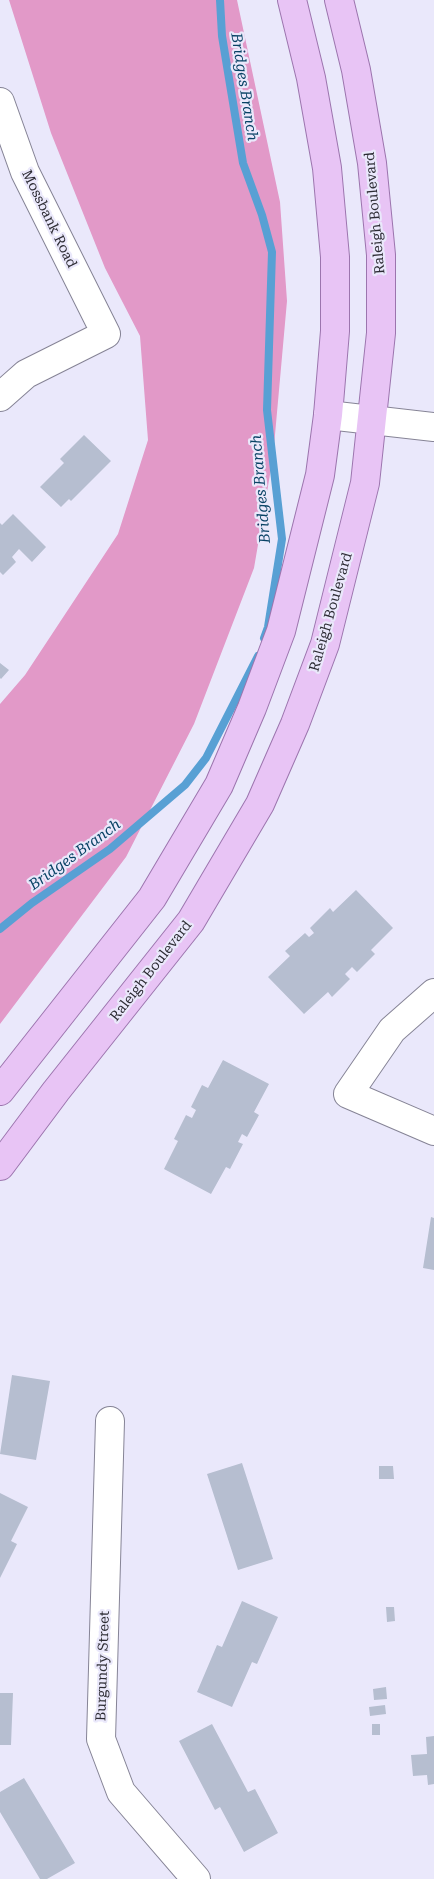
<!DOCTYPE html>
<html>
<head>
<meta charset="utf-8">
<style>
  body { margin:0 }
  canvas { display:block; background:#eae8fb }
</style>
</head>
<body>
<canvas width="434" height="1879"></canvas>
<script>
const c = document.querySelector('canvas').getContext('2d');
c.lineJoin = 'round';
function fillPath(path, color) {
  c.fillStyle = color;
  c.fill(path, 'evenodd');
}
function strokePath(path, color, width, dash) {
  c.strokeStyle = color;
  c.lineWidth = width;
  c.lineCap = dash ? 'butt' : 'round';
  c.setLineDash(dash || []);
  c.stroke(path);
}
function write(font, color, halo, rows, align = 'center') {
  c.font = font + ' "Roboto Serif",serif';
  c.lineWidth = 4.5;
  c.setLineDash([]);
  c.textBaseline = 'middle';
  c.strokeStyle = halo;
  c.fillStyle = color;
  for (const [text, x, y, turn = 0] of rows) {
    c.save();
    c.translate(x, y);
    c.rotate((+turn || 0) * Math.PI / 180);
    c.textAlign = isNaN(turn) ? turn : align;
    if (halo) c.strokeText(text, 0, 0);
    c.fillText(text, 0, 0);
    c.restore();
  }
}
const forest = new Path2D(`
  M 9,0 L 237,0 L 280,202 L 287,301 L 273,457 L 254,568 L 194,724 L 126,857 L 0,1024 L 0,704 L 25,675 L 118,534 L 148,440 L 140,336 L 105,268 L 51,133 Z`);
const stream = new Path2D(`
  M 220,0 L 222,36 L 243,163 L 262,215 L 272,252 L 267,410 L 282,539 L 268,627 L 264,638
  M 0,929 L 32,903 L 110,849 L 185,785 L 206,758 L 258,656`);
const building = new Path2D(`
  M 84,435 L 111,461 L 71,501 L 69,499 L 61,507 L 40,487 L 64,463 L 60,459 Z
  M 13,514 L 46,547 L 32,562 L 19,549 L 12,557 L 16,562 L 3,575 L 0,572 L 0,523 L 2,525 Z
  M 0,663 L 9,670 L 1,679 L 0,678 Z
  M 356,890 L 393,928 L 371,950 L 375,954 L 357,972 L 352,967 L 345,974 L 350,979 L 332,997 L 328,992 L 304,1014 L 268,977 L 290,956 L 285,951 L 305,933 L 309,937 L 314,933 L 310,928 L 330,908 L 333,912 Z
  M 223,1060 L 269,1084 L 254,1112 L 259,1115 L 247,1137 L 242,1134 L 238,1142 L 243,1144 L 230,1169 L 226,1167 L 211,1194 L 164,1169 L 178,1141 L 174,1139 L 186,1115 L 192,1118 L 196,1110 L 191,1107 L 202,1085 L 208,1088 Z
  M 431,1217 L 434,1218 L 434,1270 L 423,1268 Z
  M 12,1375 L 50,1381 L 36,1460 L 0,1454 Z
  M 242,1463 L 273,1559 L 238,1570 L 207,1474 Z
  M 379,1466 L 393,1466 L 394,1479 L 379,1479 Z
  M 0,1493 L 28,1507 L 11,1541 L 17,1544 L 0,1578 Z
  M 242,1601 L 278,1617 L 257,1664 L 252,1662 L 232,1707 L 197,1692 L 217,1645 L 222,1647 Z
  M 386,1607 L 394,1607 L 395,1621 L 387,1622 Z
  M 386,1687 L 387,1699 L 374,1700 L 373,1689 Z
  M 0,1693 L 13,1693 L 11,1745 L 0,1745 Z
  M 385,1705 L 386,1714 L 370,1716 L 369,1707 Z
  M 212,1724 L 248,1792 L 255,1789 L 278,1833 L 244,1852 L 220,1807 L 215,1810 L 179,1741 Z
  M 372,1724 L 380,1724 L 380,1735 L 372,1735 Z
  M 434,1736 L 434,1784 L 428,1785 L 427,1775 L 413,1776 L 411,1755 L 427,1754 L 426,1737 Z
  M 24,1778 L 75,1863 L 47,1879 L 40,1879 L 0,1812 L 0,1792 Z`);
const minor = new Path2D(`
  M 0,102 L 25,172 L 106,334 L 26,374 L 0,397
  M 328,415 L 434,427
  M 434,993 L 392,1030 L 348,1094 L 434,1131
  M 110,1421 L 101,1739 L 121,1792 L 196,1879`);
const major = new Path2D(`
  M 0,1091 L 152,898 L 219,785 L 252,708 L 281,631 L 320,475 L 328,415 L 335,331 L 335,257 L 327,168 L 311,78 L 292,0
  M 0,1166 L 56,1091 L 191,921 L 260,804 L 295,724 L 325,644 L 365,483 L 381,333 L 381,255 L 372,163 L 356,70 L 339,0`);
const streetNames = [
  ["Raleigh Boulevard",375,213,-95],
  ["Mossbank Road",49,219,64],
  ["Raleigh Boulevard",331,612,-74],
  ["Raleigh Boulevard",151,971,-52],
  ["Burgundy Street",103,1666,-88]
];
const waterNames = [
  ["Bridges Branch",244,87,81],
  ["Bridges Branch",261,489,-95],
  ["Bridges Branch",75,855,-36]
];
fillPath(forest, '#e299c8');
strokePath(stream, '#58a0d4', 8);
fillPath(building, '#b6bed0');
strokePath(minor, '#868496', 30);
strokePath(major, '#9c75ae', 30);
strokePath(minor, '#fff', 28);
strokePath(major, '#e8c4f5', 28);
write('14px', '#2d2c34', '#eae8fb', streetNames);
write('italic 15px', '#084265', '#eae8fb', waterNames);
</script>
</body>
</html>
